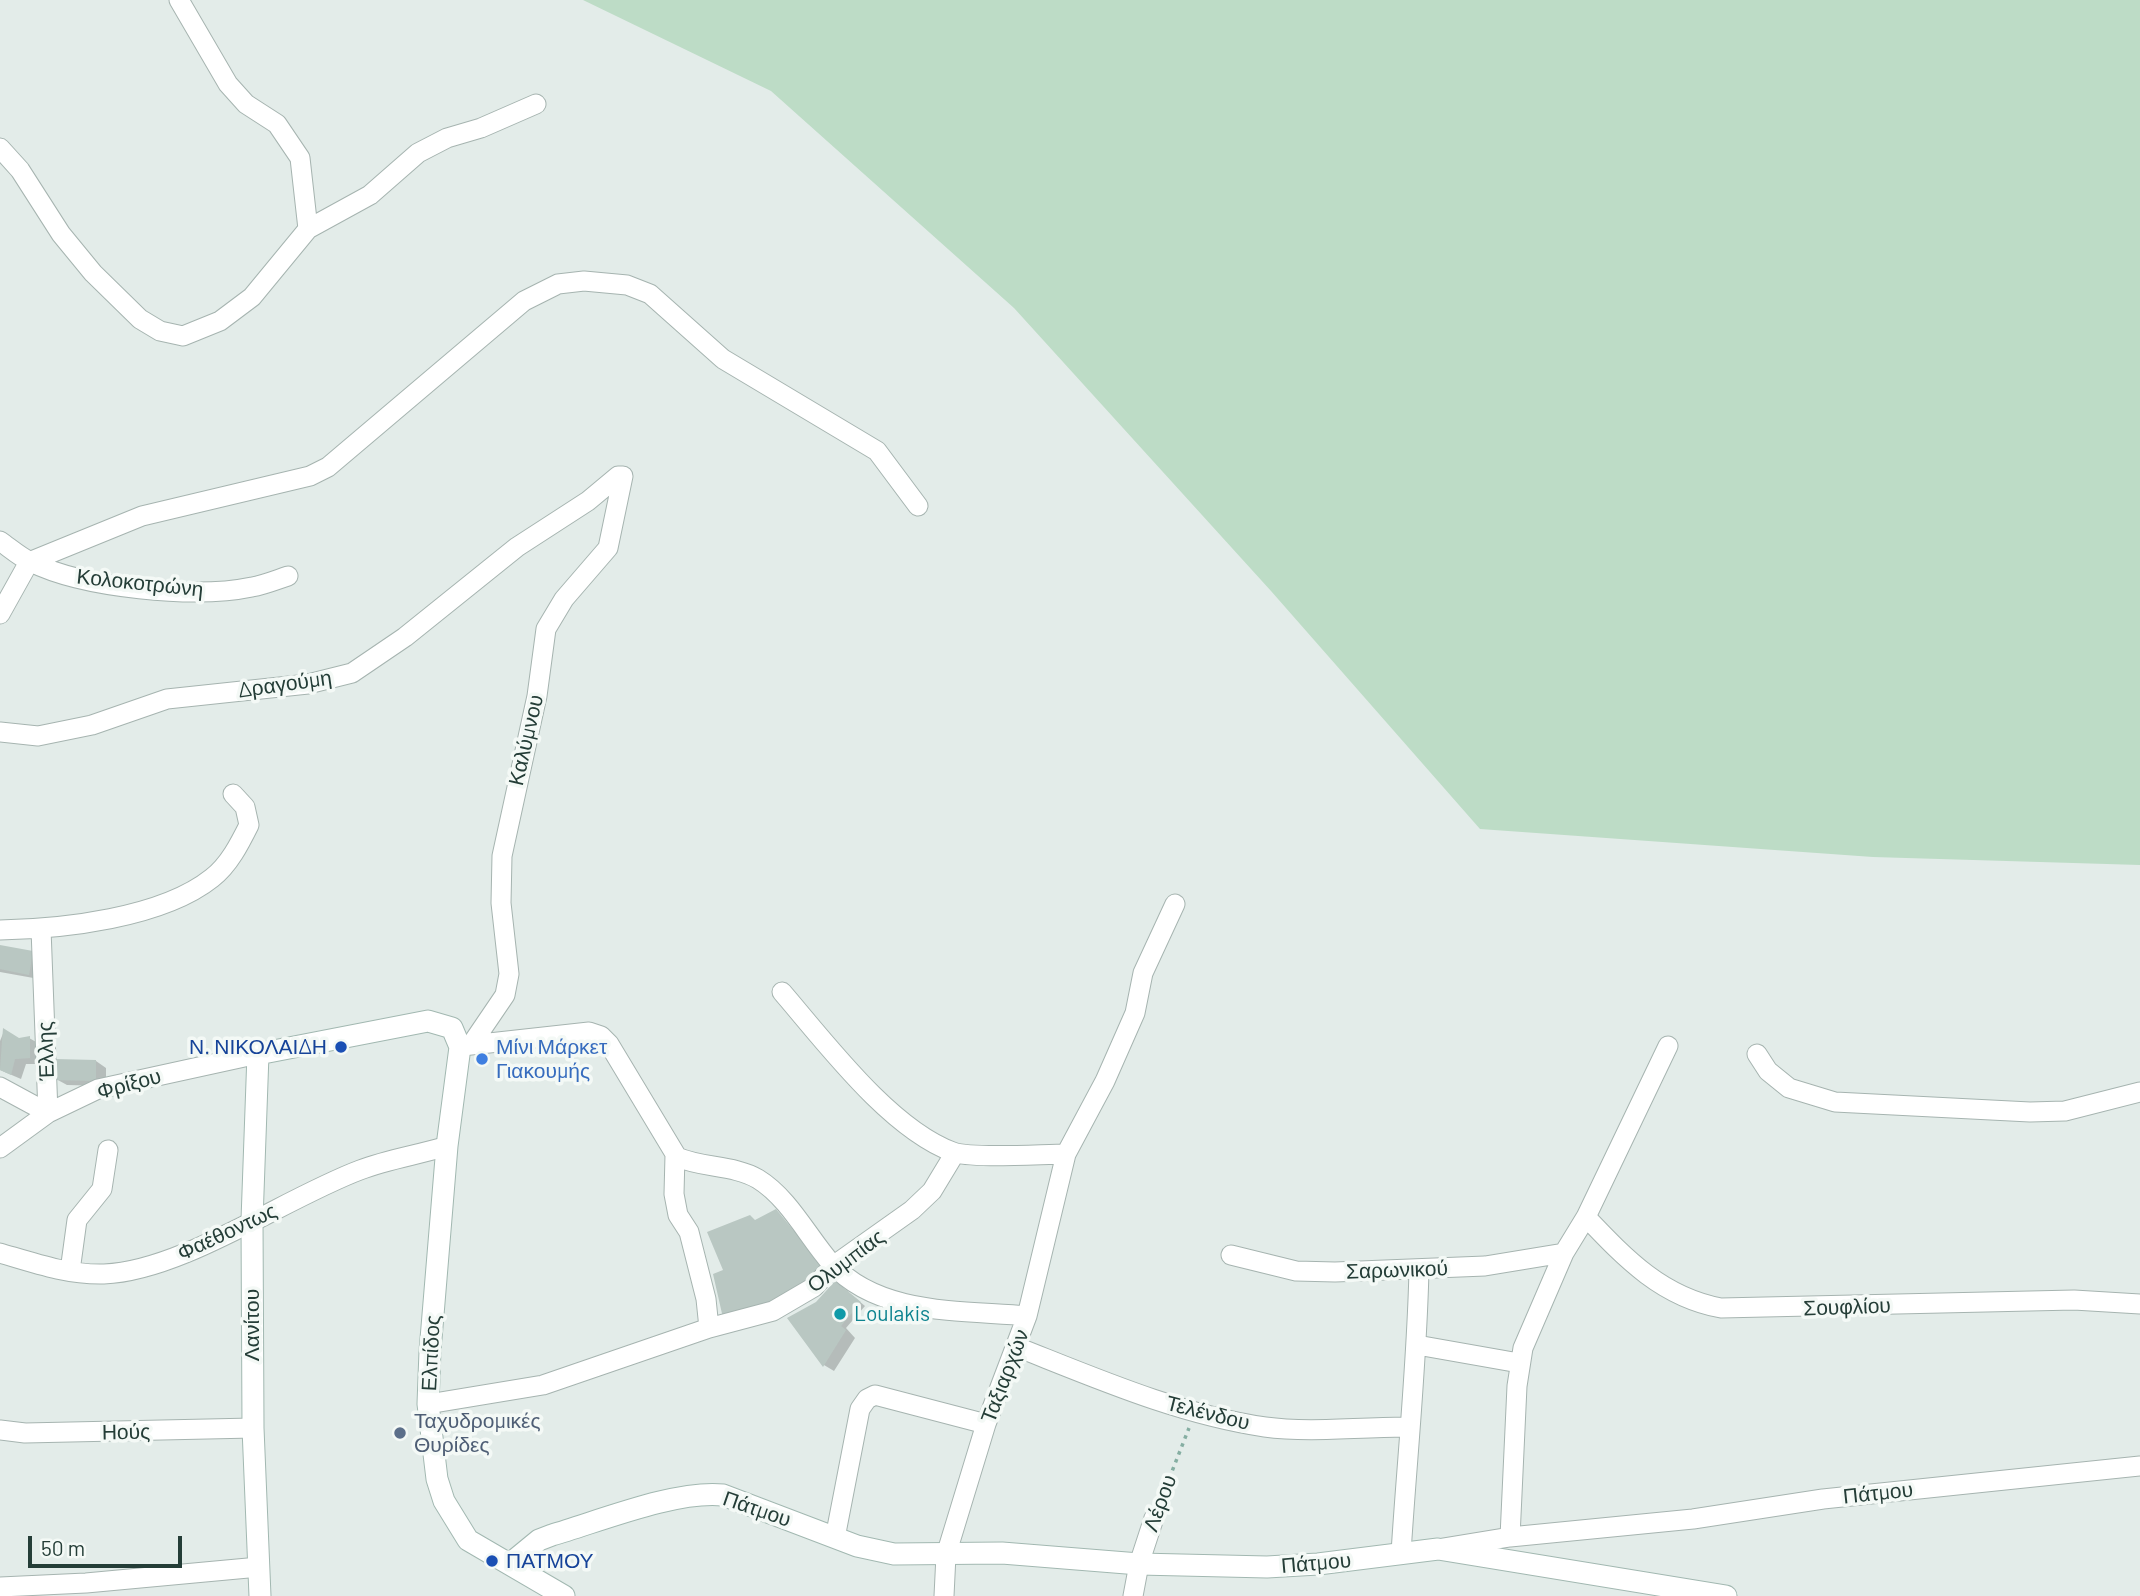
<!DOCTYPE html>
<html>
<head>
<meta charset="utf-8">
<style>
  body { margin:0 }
  #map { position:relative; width:2140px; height:1596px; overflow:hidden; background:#e3ece9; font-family:Barlow,sans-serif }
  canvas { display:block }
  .scale { position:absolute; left:28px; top:1536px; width:154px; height:32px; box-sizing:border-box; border:4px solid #243d37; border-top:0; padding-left:9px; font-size:21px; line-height:24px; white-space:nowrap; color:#243d37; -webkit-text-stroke:5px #f4f9f6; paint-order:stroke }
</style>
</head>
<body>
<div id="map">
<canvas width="2140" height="1596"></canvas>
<div class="scale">50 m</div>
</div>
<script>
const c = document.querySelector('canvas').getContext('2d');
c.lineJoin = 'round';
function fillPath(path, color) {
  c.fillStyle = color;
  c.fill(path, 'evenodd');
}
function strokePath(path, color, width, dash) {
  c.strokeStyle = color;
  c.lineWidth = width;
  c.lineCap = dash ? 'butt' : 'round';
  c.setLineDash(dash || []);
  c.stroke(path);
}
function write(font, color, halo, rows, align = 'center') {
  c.font = font + ' Barlow,sans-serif';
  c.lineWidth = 7;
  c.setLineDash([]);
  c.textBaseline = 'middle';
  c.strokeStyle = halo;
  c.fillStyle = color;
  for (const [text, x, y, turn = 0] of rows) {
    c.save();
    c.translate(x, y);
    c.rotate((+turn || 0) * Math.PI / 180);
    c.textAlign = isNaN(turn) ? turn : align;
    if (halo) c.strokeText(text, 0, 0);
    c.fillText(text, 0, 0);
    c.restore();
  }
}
const green = new Path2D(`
  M 583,0 L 2140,0 L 2140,865 L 1873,857 L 1480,829 L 1271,591 L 1014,308 L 771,91 Z`);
const shadow = new Path2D(`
  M 0,947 L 32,953 L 39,979 L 0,972 Z
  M 4,1031 L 19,1039 L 29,1038 L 40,1044 L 40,1064 L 26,1064 L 21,1079 L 0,1070 L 0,1041 Z
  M 96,1061 L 106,1068 L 106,1086 L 67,1085 L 56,1079 Z
  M 840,1285 L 865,1306 L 846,1328 L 855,1338 L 834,1371 L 824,1365 L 817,1303 Z`);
const building = new Path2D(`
  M 0,945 L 33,951 L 29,975 L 0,969 Z
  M 3,1028 L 19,1038 L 30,1036 L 30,1058 L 15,1059 L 11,1075 L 0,1070 Z
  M 55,1059 L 96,1060 L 96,1081 L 54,1080 Z
  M 776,1209 L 822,1265 L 789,1296 L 723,1318 L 713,1274 L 723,1270 L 707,1232 L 750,1215 L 755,1220 Z
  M 835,1281 L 861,1302 L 841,1326 L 846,1330 L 823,1367 L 787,1318 L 816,1302 Z`);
const path = new Path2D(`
  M 1160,1502 L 1189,1428`);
const street = new Path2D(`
  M 179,0 L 228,84 L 246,104 L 277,124 L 300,158 L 308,229
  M 0,148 L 20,170 L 61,234 L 93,273 L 140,319 L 160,331 L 183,336 L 220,321 L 252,297 L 308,229 L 370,195 L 418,153 L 447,138 L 481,128 L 536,104
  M 0,541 C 10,548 20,557 31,562 C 83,588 195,599 252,587 C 264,585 276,580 288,576
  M 0,614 L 29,562 L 142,516 L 310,476 L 328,467 L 524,301 L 558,284 L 584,281 L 627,285 L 650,294 L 723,359 L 877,451 L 918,506
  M 0,732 L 38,736 L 92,725 L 167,699 L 308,684 L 352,673 L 405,637 L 517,547 L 588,501 L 618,476 L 623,476 L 608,548 L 564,599 L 546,629 L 537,696 L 502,856 L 501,903 L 509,974 L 505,995 L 471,1045
  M 41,929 L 48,1113
  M 0,930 C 62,929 162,918 212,878 C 229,865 240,843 249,825 L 245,807 L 233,794
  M 782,992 C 825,1042 890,1129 953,1152 C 971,1159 1042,1154 1066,1154
  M 462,1046 L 589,1032 L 601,1036 L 609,1044 L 677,1157 C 702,1168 734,1165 758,1179 C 789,1198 808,1237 831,1263 C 879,1316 962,1310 1027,1316
  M 1757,1054 L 1768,1071 L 1789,1088 L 1835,1102 L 2030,1112 L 2065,1111 L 2140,1092
  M 0,1087 L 48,1113
  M 0,1148 L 48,1113 L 98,1089 L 258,1054
  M 675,1155 L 674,1194 L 678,1215 L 689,1232 L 706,1299 L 709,1328
  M 1586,1217 C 1626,1259 1662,1297 1721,1308 L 2074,1300 L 2140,1304
  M 0,1253 C 34,1263 68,1275 104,1274 C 182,1271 285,1198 360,1170 C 388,1159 418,1155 447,1146
  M 1231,1255 L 1296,1271 L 1335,1272 L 1485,1266 L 1564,1253
  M 70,1271 L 77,1220 L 102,1189 L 108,1150
  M 1417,1345 L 1519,1363
  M 1017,1347 C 1098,1379 1178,1414 1265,1427 C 1307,1433 1364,1427 1408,1427
  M 428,1404 L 543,1385 L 709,1328 L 773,1311 L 814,1287 L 833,1266 L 912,1210 L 932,1191 L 955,1153
  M 0,1430 L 25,1433 L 253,1428
  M 1510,1537 L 1517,1386 L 1523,1348 L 1564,1253 L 1586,1217 L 1668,1046
  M 835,1538 L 860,1409 L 867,1399 L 875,1395 L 986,1424
  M 1443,1548 L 1510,1537 L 1693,1519 L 1823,1499 L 2140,1466
  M 1401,1553 C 1407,1458 1417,1364 1419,1269
  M 0,1587 L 86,1583 L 259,1567
  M 944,1596 L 946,1555 L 986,1424 L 1027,1316 L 1066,1154 L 1105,1081 L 1135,1013 L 1143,973 L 1175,904
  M 1133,1596 L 1139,1564 L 1154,1518`);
const secondary = new Path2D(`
  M 511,1563 L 539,1540 L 552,1535 C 600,1521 676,1490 723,1495 L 857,1546 L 894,1554 L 1002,1553 L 1139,1564 L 1267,1567 L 1318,1564 L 1438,1549 L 1726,1596
  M 260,1596 L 253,1428 L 252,1220 L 258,1054 L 428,1021 L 452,1028 L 460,1047 L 447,1146 L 430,1351 L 428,1404 L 437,1479 L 444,1501 L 468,1540 L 564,1596`);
const markers = [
  [341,1047,7,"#1a4fb4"],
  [482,1059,7,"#3f7fe0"],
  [840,1314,7,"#0f9aa8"],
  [400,1433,7,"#5c6f8a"],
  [492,1561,7,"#1a4fb4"]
];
const streetNames = [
  ["Κολοκοτρώνη",140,583,6],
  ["Δραγούμη",285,684,-8],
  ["Καλύμνου",526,740,-77],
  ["Έλλης",46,1051,-92],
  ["Φρίξου",129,1084,-15],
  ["Φαέθοντως",227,1232,-25],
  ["Ολυμπίας",846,1261,-37],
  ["Σαρωνικού",1397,1270,-2],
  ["Σουφλίου",1847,1307,-2],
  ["Λανίτου",252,1325,-90],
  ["Ελπίδος",431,1353,-87],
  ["Ταξιαρχών",1005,1376,-69],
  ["Τελένδου",1208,1413,14],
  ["Ηούς",126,1432,-1],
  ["Πάτμου",1878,1493,-6],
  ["Λέρου",1160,1503,-70],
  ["Πάτμου",757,1509,19],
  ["Πάτμου",1316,1563,-5]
];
const transitNames = [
  ["Ν. ΝΙΚΟΛΑΙΔΗ",327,1047],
  ["ΠΑΤΜΟΥ",506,1561,"left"]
];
const shopNames = [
  ["Μίνι Μάρκετ",496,1047],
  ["Γιακουμής",496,1071]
];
const cultureNames = [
  ["Loulakis",854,1314]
];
const serviceNames = [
  ["Ταχυδρομικές",414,1421],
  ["Θυρίδες",414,1445]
];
fillPath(green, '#bddcc6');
fillPath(shadow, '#0003');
fillPath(building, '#b9c7c2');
strokePath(street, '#a6b4b0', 21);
strokePath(secondary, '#a2b8b1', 23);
strokePath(path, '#85aea2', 3.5, [3.5, 5]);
strokePath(street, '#fff', 19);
strokePath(secondary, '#fff', 21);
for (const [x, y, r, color] of markers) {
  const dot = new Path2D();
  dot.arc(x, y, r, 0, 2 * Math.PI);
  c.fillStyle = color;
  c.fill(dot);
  strokePath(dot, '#f4f9f6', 2.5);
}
write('21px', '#243d37', '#f4f9f6', streetNames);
write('21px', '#164399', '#f4f9f6', transitNames, 'right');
write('21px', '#366cbe', '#f4f9f6', shopNames, 'left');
write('21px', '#0d838f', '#f4f9f6', cultureNames, 'left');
write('21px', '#4e5e75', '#f4f9f6', serviceNames, 'left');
</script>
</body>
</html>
